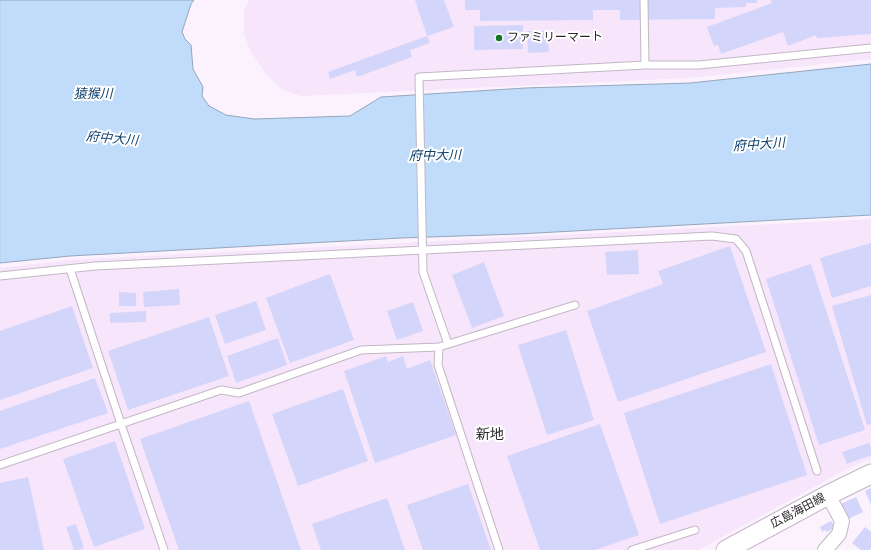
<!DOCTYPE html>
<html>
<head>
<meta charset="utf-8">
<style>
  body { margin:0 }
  canvas { display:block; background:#fbf2fe }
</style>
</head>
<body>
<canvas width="871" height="550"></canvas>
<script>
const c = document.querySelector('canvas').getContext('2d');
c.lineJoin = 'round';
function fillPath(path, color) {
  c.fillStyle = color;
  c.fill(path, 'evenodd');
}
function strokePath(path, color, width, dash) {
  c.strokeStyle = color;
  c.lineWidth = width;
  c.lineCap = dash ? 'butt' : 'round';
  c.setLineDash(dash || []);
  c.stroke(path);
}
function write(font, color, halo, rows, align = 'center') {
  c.font = font + ' "Fira Sans Condensed","Noto Sans JP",sans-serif';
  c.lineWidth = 4;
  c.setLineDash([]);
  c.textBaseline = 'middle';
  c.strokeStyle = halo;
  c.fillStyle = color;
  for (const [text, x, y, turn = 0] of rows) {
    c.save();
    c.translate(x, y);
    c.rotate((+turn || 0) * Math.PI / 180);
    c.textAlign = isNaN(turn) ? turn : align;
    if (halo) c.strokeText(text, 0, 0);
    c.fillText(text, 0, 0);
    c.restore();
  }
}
const built = new Path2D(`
  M 249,0 L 871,0 L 871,59 L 690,78 L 301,96 L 285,91 L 267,76 L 250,50 L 244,34 L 244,10 Z
  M 871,219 L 871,459 L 849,468 L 699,550 L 0,550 L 0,268 L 68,260 Z`);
const water = new Path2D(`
  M 0,0 L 194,0 L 191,4 L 182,32 L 185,39 L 191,45 L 193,69 L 203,87 L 202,96 L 209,106 L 226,115 L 254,119 L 350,116 L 381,97 L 525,88 L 690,83 L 871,64 L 871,215 L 518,234 L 401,238 L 70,256 L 0,263 Z`);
const building = new Path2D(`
  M 415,0 L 444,0 L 454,27 L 427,36 Z
  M 465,0 L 757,0 L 757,3 L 746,3 L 746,7 L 715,8 L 715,19 L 620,20 L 620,10 L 593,10 L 593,20 L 480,21 L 480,10 L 465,10 Z
  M 771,0 L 871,0 L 871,34 L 817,38 L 816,35 L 788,46 L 783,32 L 721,54 L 718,45 L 714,46 L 707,27 L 772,3 Z
  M 523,25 L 523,49 L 474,50 L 474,26 Z
  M 527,31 L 548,31 L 549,52 L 528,53 Z
  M 427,36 L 430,43 L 410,50 L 412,57 L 357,77 L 355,70 L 330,79 L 328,72 Z
  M 871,243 L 871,286 L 832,298 L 820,258 Z
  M 730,246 L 766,352 L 618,402 L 587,311 L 663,284 L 658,271 Z
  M 638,250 L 639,274 L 607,275 L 605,252 Z
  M 484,262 L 504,316 L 472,328 L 452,275 Z
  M 811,264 L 865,430 L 819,445 L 766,279 Z
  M 330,274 L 354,340 L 290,363 L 266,298 Z
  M 179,289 L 180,305 L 144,307 L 143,292 Z
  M 119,292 L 136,293 L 136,306 L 119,306 Z
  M 871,295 L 871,424 L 867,425 L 832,306 Z
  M 256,301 L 266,330 L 225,344 L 215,315 Z
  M 413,302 L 423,331 L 397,340 L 387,311 Z
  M 72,306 L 93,368 L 0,400 L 0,331 Z
  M 146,311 L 146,322 L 110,323 L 110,313 Z
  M 209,317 L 229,376 L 128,410 L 108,351 Z
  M 566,330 L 594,420 L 547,435 L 518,345 Z
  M 278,338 L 287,365 L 236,383 L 227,356 Z
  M 386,356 L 388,362 L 403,356 L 407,369 L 430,360 L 456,435 L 375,463 L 344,371 Z
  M 771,364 L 807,475 L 660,524 L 624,413 Z
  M 95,378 L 108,413 L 0,449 L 0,411 Z
  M 343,389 L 368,461 L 298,486 L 272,414 Z
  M 249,401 L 301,550 L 179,550 L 140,439 Z
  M 600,424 L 639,535 L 595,550 L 540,550 L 507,456 Z
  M 115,441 L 145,529 L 94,547 L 63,459 Z
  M 869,443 L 871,448 L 871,455 L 847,464 L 842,452 Z
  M 28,477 L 44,550 L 0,550 L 0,483 Z
  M 468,484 L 491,550 L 423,550 L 407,505 Z
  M 871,488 L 871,505 L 865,491 Z
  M 856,497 L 863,512 L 846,520 L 839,505 Z
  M 387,498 L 405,550 L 321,550 L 312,524 Z
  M 831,521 L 835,527 L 827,532 L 825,530 L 822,532 L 820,527 Z
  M 76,524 L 84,548 L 78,550 L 74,550 L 66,527 Z
  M 865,527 L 871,532 L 871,548 L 870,550 L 861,550 L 852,543 Z`);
const service = new Path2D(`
  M 644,0 L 645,65
  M 70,269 L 121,424 L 164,550
  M 0,276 L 95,266 L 712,236 L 736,239 L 746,251 L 817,471
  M 448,344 L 423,272 L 419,77 L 645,65 L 699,65 L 871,48
  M 439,347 L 438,365 L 499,550
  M 0,465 L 221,390 L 239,393 L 361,350 L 439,347 L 575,305
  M 632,550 L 695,530`);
const minor = new Path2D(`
  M 825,550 L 839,534 L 842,521 L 828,495`);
const secondary = new Path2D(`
  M 726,550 L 828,495 L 871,474`);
const markers = [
  [499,38,4,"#157423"]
];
const poiNames = [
  ["ファミリーマート",507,38]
];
const streetNames = [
  ["広島海田線",798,511,-28]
];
const waterNames = [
  ["猿猴川",93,94],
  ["府中大川",112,139,5],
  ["府中大川",759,145,-4],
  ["府中大川",435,156,-1]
];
const quarterNames = [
  ["新地",490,435]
];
fillPath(built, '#f7e6fb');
fillPath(water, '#c0dcfa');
strokePath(water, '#94a6bc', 1);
fillPath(building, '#d4d5fa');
strokePath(service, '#c2b7c5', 9);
strokePath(minor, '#c2b7c5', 16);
strokePath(secondary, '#c2b7c5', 21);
strokePath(service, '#fff', 7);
strokePath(minor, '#fff', 14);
strokePath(secondary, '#fff', 19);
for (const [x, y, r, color] of markers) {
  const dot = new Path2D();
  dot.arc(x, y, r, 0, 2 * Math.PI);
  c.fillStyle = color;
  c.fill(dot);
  strokePath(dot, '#fff', 1.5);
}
write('12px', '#2c282d', '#fff', poiNames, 'left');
write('12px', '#2c282d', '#fff', streetNames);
write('italic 13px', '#0e416d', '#fff', waterNames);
write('14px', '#2c282d', '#fff', quarterNames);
</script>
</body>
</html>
